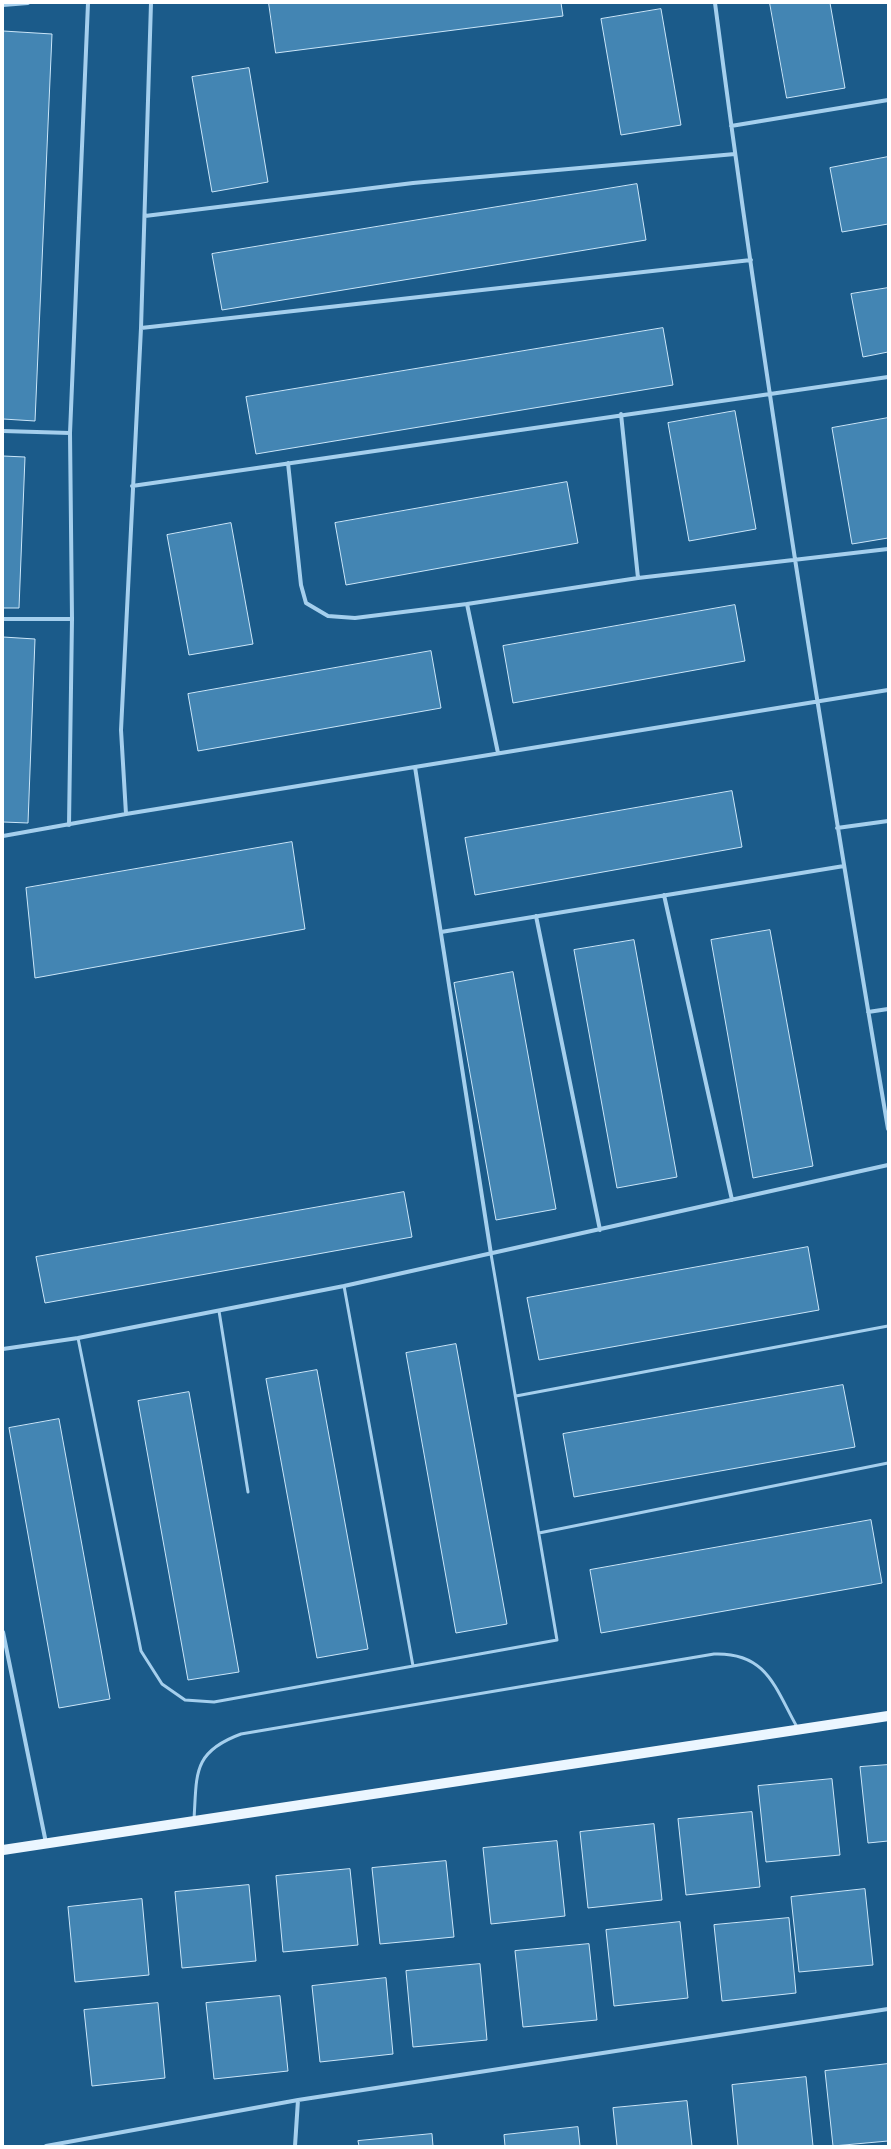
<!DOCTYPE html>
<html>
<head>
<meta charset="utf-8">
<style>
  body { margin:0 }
  #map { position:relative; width:891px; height:2149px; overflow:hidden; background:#1b5b8a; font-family:"Sofia Sans Condensed",sans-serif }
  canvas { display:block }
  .frame { position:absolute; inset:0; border:4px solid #fff; pointer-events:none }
</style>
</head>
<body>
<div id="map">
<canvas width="891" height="2149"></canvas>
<div class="frame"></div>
</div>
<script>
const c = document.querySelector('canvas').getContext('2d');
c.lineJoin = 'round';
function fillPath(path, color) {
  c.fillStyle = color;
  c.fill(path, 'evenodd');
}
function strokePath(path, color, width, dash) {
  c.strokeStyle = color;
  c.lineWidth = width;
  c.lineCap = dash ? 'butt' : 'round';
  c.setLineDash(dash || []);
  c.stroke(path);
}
const building = new Path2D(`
  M 269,3 L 561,3 L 563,16 L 276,53 Z
  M 770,3 L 830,3 L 845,88 L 787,98 Z
  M 661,9 L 681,125 L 621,135 L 601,19 Z
  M 3,31 L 52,34 L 35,421 L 3,419 Z
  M 249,68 L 268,182 L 212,192 L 192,77 Z
  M 888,157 L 888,224 L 842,232 L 830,168 Z
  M 637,184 L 646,240 L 222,310 L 212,254 Z
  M 888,288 L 888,352 L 863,357 L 851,294 Z
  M 663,328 L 673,385 L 256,454 L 246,397 Z
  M 735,411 L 756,529 L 689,541 L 668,423 Z
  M 888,418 L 888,538 L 852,544 L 832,428 Z
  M 3,456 L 25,457 L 19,608 L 3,608 Z
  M 567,482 L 578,543 L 346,585 L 335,523 Z
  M 231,523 L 253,644 L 189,655 L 167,535 Z
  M 735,605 L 745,661 L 513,703 L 503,646 Z
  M 3,637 L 35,639 L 28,823 L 3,822 Z
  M 431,651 L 441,708 L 198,751 L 188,694 Z
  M 732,791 L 742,847 L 475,895 L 465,838 Z
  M 292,842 L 305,929 L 35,978 L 26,888 Z
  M 770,930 L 813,1166 L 753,1178 L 711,940 Z
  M 634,940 L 677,1177 L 617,1188 L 574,950 Z
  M 513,972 L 556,1209 L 496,1220 L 454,983 Z
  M 404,1192 L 412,1237 L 45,1303 L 36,1257 Z
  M 808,1247 L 819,1310 L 539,1360 L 527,1298 Z
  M 456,1344 L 507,1624 L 456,1633 L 406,1353 Z
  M 317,1370 L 368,1649 L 317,1658 L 266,1379 Z
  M 843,1385 L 855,1447 L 574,1497 L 563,1434 Z
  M 189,1392 L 239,1672 L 188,1680 L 138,1401 Z
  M 59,1419 L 110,1699 L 59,1708 L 9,1428 Z
  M 871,1520 L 882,1583 L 601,1633 L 590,1570 Z
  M 888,1765 L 888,1841 L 868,1843 L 860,1767 Z
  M 832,1779 L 840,1855 L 766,1862 L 758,1786 Z
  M 752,1812 L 760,1887 L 686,1895 L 678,1819 Z
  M 654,1824 L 662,1900 L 588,1908 L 580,1832 Z
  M 557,1841 L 565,1916 L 491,1924 L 483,1848 Z
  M 446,1861 L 454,1937 L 380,1944 L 372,1868 Z
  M 350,1869 L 358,1945 L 283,1952 L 276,1876 Z
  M 249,1885 L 256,1961 L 182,1968 L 175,1892 Z
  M 865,1889 L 873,1965 L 799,1972 L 791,1897 Z
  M 142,1899 L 149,1975 L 75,1982 L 68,1907 Z
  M 789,1918 L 796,1993 L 722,2001 L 714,1925 Z
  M 680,1922 L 688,1998 L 614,2006 L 606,1930 Z
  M 589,1944 L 597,2020 L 523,2027 L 515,1951 Z
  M 480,1964 L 487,2040 L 413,2047 L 406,1971 Z
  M 386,1978 L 393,2054 L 320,2062 L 312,1986 Z
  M 280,1996 L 288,2071 L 214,2079 L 206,2003 Z
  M 158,2003 L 165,2078 L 92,2086 L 84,2010 Z
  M 888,2064 L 888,2141 L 833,2146 L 825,2071 Z
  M 806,2077 L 813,2146 L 738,2146 L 732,2085 Z
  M 687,2101 L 692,2146 L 617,2146 L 613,2108 Z
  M 578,2127 L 580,2146 L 505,2146 L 504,2135 Z
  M 432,2134 L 433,2146 L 359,2146 L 358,2141 Z`);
const lane = new Path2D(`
  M 344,1286 L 413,1666
  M 219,1311 L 248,1492
  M 78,1338 L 141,1651 L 162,1684 L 185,1700 L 214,1702 L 557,1640 L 491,1254
  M 516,1396 L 888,1326
  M 539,1533 L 888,1463
  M 194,1819 C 197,1774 192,1752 241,1734 L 714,1654 C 767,1652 775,1688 797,1727`);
const street = new Path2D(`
  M 715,3 C 764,380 825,755 888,1129
  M 3,5 L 28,3
  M 731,126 L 888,100
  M 145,216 L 413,183 L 735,154
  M 141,328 L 751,260
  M 621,414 L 638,578
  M 3,431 L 70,433
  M 288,463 L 301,585 L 306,603 L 328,616 L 355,618 L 467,604 L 638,578 L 888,549
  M 132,486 L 888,377
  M 467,604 L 498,753
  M 3,619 L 72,619
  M 415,767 L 491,1254
  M 126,814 L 121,730 L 141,328 L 151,3
  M 69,825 L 72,619 L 70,433 L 88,3
  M 837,828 L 888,821
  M 3,836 L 126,814 L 888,690
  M 664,895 L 732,1200
  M 536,916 L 600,1230
  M 441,932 L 844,866
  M 868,1012 L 888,1009
  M 3,1349 L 78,1338 L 344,1286 L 888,1165
  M 3,1632 L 46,1843
  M 46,2146 L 298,2100 L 888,2009
  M 295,2146 L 298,2100`);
const primary = new Path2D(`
  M 3,1850 L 888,1716`);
fillPath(building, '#4385b3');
strokePath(building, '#cbe6f9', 1);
strokePath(lane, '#a5cfed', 3);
strokePath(street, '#a5cfed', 4);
strokePath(primary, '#ebf6ff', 10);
</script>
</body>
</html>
